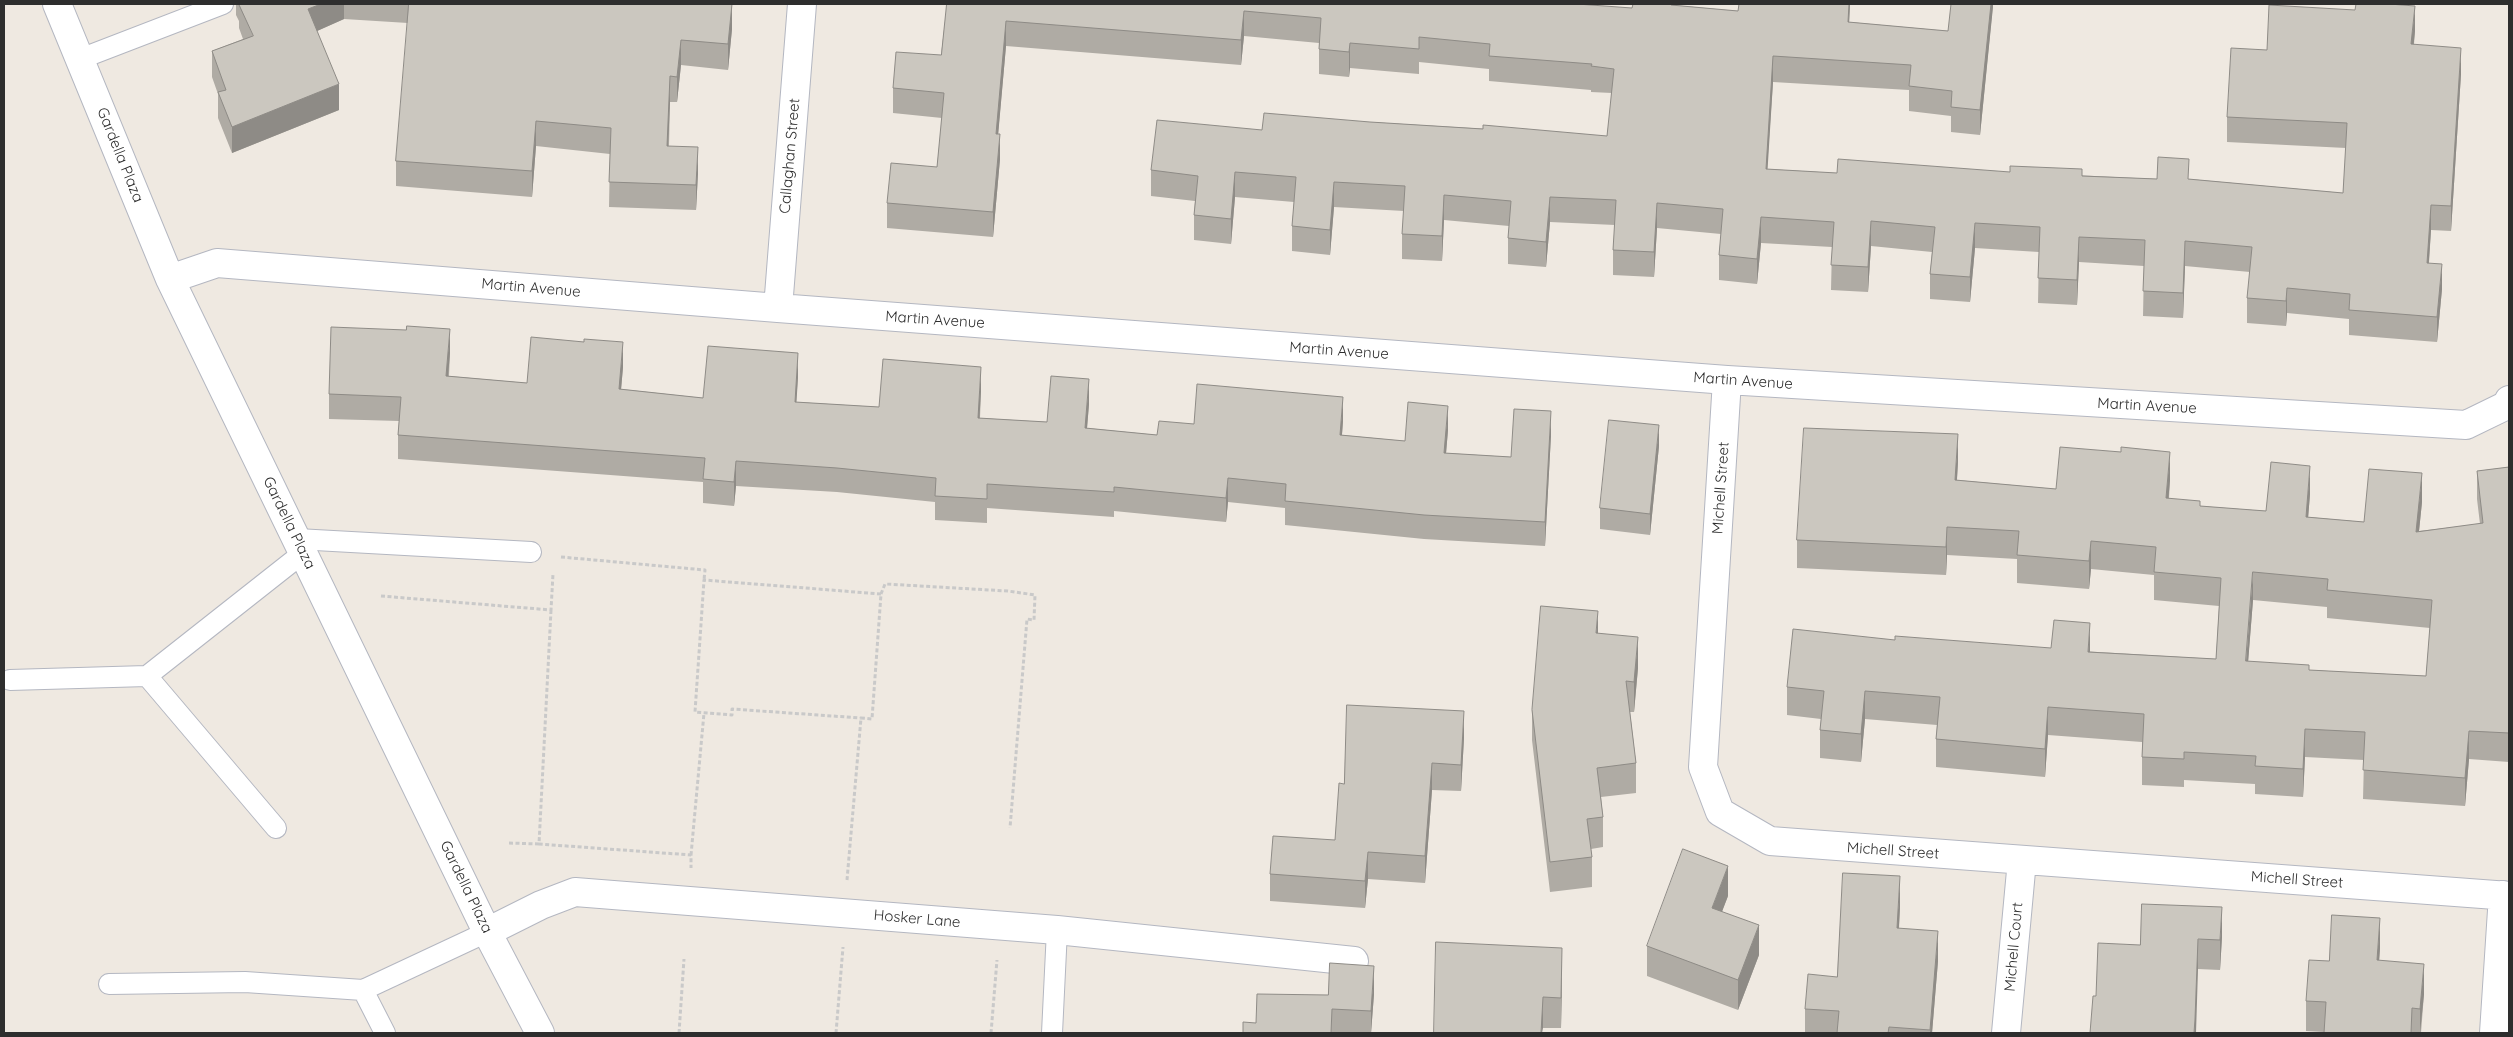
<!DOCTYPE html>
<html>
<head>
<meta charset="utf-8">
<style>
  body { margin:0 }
  #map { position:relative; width:2513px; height:1037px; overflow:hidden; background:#efe9e1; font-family:Quicksand,sans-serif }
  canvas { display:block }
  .frame { position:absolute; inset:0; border:5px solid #2e2e2e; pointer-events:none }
</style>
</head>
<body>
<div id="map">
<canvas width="2513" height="1037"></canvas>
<div class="frame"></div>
</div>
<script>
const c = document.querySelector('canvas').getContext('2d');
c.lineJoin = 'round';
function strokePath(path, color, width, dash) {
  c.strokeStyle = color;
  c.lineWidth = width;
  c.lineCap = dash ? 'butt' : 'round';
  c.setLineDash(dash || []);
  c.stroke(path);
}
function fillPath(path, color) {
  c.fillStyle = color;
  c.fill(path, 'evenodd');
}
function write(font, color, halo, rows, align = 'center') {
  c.font = font + ' Quicksand,sans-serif';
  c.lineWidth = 4.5;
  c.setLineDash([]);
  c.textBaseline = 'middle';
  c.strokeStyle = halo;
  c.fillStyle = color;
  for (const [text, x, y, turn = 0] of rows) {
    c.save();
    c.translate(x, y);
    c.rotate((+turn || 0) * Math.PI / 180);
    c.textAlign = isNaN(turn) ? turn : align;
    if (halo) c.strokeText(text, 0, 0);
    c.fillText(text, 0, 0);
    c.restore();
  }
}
const path = new Path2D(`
  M 561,557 L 705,570 L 704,580
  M 881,594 L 885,584 L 1008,591 L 1035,595 L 1034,620 L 1027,619 L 1010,828
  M 381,596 L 551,610 L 553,574
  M 551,610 L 539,844 L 691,855 L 691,868
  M 509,843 L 539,844
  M 691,855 L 704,713
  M 847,880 L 861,718 L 872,719 L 881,594 L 704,580 L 695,712 L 732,715 L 732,709 L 861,718
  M 679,1033 L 684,959
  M 836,1033 L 843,947
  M 991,1033 L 997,960`);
const lane = new Path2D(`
  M 80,59 L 223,4
  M 297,539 L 531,552
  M 10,680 L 147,676
  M 276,828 L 147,676 L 303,553
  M 109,984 L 245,982 L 363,990 L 487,932
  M 363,990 L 385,1033
  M 1052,1033 L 1057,930`);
const street = new Path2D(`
  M 57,4 L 170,279 L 487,932 L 540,1033
  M 170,279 L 217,263 L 778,308 L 1727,380 L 2466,425 L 2507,405 L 2509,400
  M 778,308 L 802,4
  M 1727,380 L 1703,767 L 1720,812 L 1770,841 L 2509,896
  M 487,932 L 541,905 L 575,892 L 1057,930 L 1354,961
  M 2006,1033 L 2022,860
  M 2494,1033 L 2503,895`);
const wall = new Path2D(`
  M 236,4 L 732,4 L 732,29 L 728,70 L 681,65 L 677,102 L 670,102 L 669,146 L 698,173 L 696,210 L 609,207 L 610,154 L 536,146 L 532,197 L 396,186 L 396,161 L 408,23 L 344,19 L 317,31 L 339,110 L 232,153 L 218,118 L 218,94 L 212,77 L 212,51 L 243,39 L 239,28 L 239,21 L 236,15 Z
  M 947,4 L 1632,8 L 1633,4 L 1673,4 L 1673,5 L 1738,11 L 1739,4 L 1850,4 L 1849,22 L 1948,31 L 1993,4 L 1980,135 L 1951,132 L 1951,116 L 1909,111 L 1909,90 L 1773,82 L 1767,169 L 1837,173 L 2010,172 L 2157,179 L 2189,179 L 2343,193 L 2346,148 L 2227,142 L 2227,117 L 2267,50 L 2415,31 L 2414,44 L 2461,74 L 2451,231 L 2431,230 L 2429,263 L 2442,289 L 2437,342 L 2349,335 L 2349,319 L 2287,313 L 2286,326 L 2247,323 L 2247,298 L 2250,272 L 2185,266 L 2183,318 L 2143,316 L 2144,266 L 2079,262 L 2077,305 L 2038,303 L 2039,252 L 1975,248 L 1970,302 L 1930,299 L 1930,274 L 1932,252 L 1871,246 L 1868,292 L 1831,290 L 1832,247 L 1761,243 L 1757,284 L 1719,280 L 1719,255 L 1721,234 L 1657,228 L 1654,277 L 1613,275 L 1613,250 L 1615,225 L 1550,222 L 1546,267 L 1508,264 L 1508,238 L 1509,226 L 1444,220 L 1442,261 L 1402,259 L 1402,234 L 1404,211 L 1334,207 L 1330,255 L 1292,251 L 1292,226 L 1294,202 L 1235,197 L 1231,244 L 1194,240 L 1194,215 L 1195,201 L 1151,196 L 1151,170 L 1262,130 L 1370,122 L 1607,136 L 1612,93 L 1591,92 L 1591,90 L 1489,81 L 1489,69 L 1419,62 L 1419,74 L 1350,68 L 1349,77 L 1319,74 L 1319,43 L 1244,36 L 1241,65 L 1006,46 L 998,134 L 1000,159 L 993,237 L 887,228 L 887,203 L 937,167 L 942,118 L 893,113 L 893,88 L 941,55 Z
  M 406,330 L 450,353 L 449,376 L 527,383 L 623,367 L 621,389 L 703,398 L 798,377 L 796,402 L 879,407 L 981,391 L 980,418 L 1047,422 L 1089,404 L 1087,428 L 1157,435 L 1194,424 L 1343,421 L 1342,435 L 1405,441 L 1448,430 L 1446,453 L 1511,457 L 1551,435 L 1545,546 L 1424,539 L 1285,525 L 1285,508 L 1228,502 L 1226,522 L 1114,511 L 1114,517 L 987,508 L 987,523 L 935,520 L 935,502 L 837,492 L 736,486 L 734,506 L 703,503 L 703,482 L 398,459 L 398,435 L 399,421 L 329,419 L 329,394 Z
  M 1659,446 L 1650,535 L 1600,529 L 1600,508 Z
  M 1958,462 L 1957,480 L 2056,489 L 2170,480 L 2169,498 L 2200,506 L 2266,511 L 2310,494 L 2308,517 L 2364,522 L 2422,502 L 2419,531 L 2480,524 L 2477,499 L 2477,471 L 2509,467 L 2509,762 L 2469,759 L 2465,806 L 2363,799 L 2364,760 L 2305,757 L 2303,797 L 2255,794 L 2255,784 L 2184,780 L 2184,787 L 2142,785 L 2142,742 L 2048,735 L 2045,777 L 1936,767 L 1936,739 L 1937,725 L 1865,719 L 1861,762 L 1820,758 L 1820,730 L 1821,719 L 1787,715 L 1787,687 L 1895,640 L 2216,659 L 2219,606 L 2154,600 L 2154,575 L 2091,569 L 2089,589 L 2017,583 L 2017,559 L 1947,555 L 1946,575 L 1797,568 L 1797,540 ZM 2253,600 L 2327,607 L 2327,618 L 2430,628 L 2426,676 L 2309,670 L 2248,661 Z
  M 1598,634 L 1638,668 L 1634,712 L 1630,712 L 1636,763 L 1636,793 L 1601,797 L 1603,817 L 1603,847 L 1591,849 L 1592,857 L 1592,887 L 1550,892 L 1532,740 L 1532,710 Z
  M 1464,738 L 1461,791 L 1432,790 L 1425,883 L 1368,879 L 1365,908 L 1270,901 L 1270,874 L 1335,840 L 1344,784 Z
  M 1728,896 L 1722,911 L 1759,955 L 1738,1010 L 1647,976 L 1647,946 Z
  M 1900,907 L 1899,929 L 1938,961 L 1932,1033 L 1805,1033 L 1805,1009 L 1837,977 Z
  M 2222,937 L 2220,970 L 2198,969 L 2096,996 L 2140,945 Z
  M 2380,948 L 2379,961 L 2424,994 L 2421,1033 L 2324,1033 L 2324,1032 L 2306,1031 L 2306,1001 L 2329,961 Z
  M 1562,978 L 1561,1028 L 1543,1028 L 1434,1033 Z
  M 1374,994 L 1371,1033 L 1243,1033 L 1328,995 Z`);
const shadedWall = new Path2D(`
  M 321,4 L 344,4 L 344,19 L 308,35 L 308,9 Z
  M 732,4 L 732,29 L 728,70 L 728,44 Z
  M 1849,4 L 1850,4 L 1848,47 L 1848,22 Z
  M 1991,4 L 1993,4 L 1993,7 L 1980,135 L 1980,110 Z
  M 2415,6 L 2415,31 L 2411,69 L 2411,44 Z
  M 1244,11 L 1244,36 L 1241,65 L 1241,40 Z
  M 1006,21 L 1006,46 L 996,159 L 996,134 Z
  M 681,40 L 681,65 L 677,102 L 677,77 Z
  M 1350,43 L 1350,68 L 1349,77 L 1349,52 Z
  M 2461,48 L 2461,74 L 2451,231 L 2451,206 Z
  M 1773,56 L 1773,82 L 1766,194 L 1766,169 Z
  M 670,76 L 670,102 L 667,171 L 667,146 Z
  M 339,84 L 339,110 L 232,153 L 232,127 Z
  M 536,121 L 536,146 L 532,197 L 532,171 Z
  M 1000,134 L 1000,159 L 993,237 L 993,212 Z
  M 698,147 L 698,173 L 696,210 L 696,185 Z
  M 1235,172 L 1235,197 L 1231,244 L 1231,219 Z
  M 1334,182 L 1334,207 L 1330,255 L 1330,230 Z
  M 1444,195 L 1444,220 L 1442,261 L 1442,236 Z
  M 1550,197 L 1550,222 L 1546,267 L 1546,242 Z
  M 1657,203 L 1657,228 L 1654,277 L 1654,252 Z
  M 2431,205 L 2431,230 L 2427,288 L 2427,263 Z
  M 1761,217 L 1761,243 L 1757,284 L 1757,259 Z
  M 1871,221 L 1871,246 L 1868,292 L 1868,267 Z
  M 1975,223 L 1975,248 L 1970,302 L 1970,277 Z
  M 2079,237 L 2079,262 L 2077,305 L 2077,280 Z
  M 2185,241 L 2185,266 L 2183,318 L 2183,293 Z
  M 2442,264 L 2442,289 L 2437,342 L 2437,317 Z
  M 2287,288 L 2287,313 L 2286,326 L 2286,301 Z
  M 450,329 L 450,353 L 446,400 L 446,376 Z
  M 623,342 L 623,367 L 619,413 L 619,389 Z
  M 798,353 L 798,377 L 795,426 L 795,402 Z
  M 981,367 L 981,391 L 978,443 L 978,418 Z
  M 1089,379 L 1089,404 L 1085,452 L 1085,428 Z
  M 1343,397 L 1343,421 L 1340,459 L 1340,435 Z
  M 1448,406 L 1448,430 L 1444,477 L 1444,453 Z
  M 1551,411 L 1551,435 L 1545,546 L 1545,522 Z
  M 1659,425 L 1659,446 L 1650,535 L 1650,514 Z
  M 1958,434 L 1958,462 L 1955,508 L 1955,480 Z
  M 2170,452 L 2170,480 L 2166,526 L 2166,498 Z
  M 736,461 L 736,486 L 734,506 L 734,482 Z
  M 2310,466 L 2310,494 L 2306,545 L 2306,517 Z
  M 2422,473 L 2422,502 L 2416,560 L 2416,532 Z
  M 1228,478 L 1228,502 L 1226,522 L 1226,498 Z
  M 1947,527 L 1947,555 L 1946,575 L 1946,547 Z
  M 2091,541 L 2091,569 L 2089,589 L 2089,561 Z
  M 2253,572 L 2253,600 L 2246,689 L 2246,661 Z
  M 1598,611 L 1598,641 L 1596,633 Z
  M 2090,623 L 2090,651 L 2088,680 L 2088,652 Z
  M 1638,637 L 1638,668 L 1634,712 L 1634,682 Z
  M 1865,691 L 1865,719 L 1861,762 L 1861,734 Z
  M 2048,707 L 2048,735 L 2045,777 L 2045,749 Z
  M 1464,711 L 1464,738 L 1461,791 L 1461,765 Z
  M 2305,729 L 2305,757 L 2303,797 L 2303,769 Z
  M 2469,731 L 2469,759 L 2465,806 L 2465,778 Z
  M 1432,763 L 1432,790 L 1425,883 L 1425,856 Z
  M 1368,852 L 1368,879 L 1365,908 L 1365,881 Z
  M 1728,866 L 1728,896 L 1712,938 L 1712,908 Z
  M 1900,876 L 1900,907 L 1897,959 L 1897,928 Z
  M 2222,907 L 2222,937 L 2220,970 L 2220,940 Z
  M 2380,918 L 2380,948 L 2377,991 L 2377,960 Z
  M 1759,925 L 1759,955 L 1738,1010 L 1738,980 Z
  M 1938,931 L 1938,961 L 1932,1033 L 1930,1033 Z
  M 2198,939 L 2198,969 L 2196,1033 L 2194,1033 Z
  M 1562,948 L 1562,978 L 1561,1028 L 1561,998 Z
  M 2424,964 L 2424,994 L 2420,1033 L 2420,1009 Z
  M 1374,966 L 1374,994 L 1371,1033 L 1371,1011 Z
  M 1543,997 L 1543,1028 L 1542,1033 L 1541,1033 Z`);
const building = new Path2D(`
  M 239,4 L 321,4 L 308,9 L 339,84 L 232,127 L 218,92 L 226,90 L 212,51 L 253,36 Z
  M 409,4 L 732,4 L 728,44 L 681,40 L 677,77 L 670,76 L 667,146 L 698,147 L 696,185 L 609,182 L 611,128 L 536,121 L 532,171 L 396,161 Z
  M 947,4 L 1577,4 L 1632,8 L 1633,4 L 1671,4 L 1671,5 L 1738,11 L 1739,4 L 1849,4 L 1848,22 L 1948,31 L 1951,4 L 1991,4 L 1980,110 L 1951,107 L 1952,91 L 1909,86 L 1911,65 L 1773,56 L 1766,169 L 1837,173 L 1838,159 L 2010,172 L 2010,166 L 2082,169 L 2082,176 L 2157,179 L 2158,157 L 2189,159 L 2188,179 L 2343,193 L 2347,123 L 2227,117 L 2231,48 L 2267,50 L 2269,5 L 2355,10 L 2356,4 L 2389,4 L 2415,6 L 2411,44 L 2461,48 L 2451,206 L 2431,205 L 2427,263 L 2442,264 L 2437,317 L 2349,310 L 2350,294 L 2287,288 L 2286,301 L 2247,298 L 2252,247 L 2185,241 L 2183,293 L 2143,291 L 2145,240 L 2079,237 L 2077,280 L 2038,278 L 2040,227 L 1975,223 L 1970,277 L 1930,274 L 1935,227 L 1871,221 L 1868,267 L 1831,265 L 1834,222 L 1761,217 L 1757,259 L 1719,255 L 1723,209 L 1657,203 L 1654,252 L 1613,250 L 1616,200 L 1550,197 L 1546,242 L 1508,238 L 1511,201 L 1444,195 L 1442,236 L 1402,234 L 1405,186 L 1334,182 L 1330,230 L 1292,226 L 1296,177 L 1235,172 L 1231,219 L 1194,215 L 1198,176 L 1151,170 L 1157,120 L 1262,130 L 1264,113 L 1370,122 L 1483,129 L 1483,125 L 1607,136 L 1614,69 L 1591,66 L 1592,64 L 1489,56 L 1490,44 L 1419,37 L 1419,49 L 1350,43 L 1349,52 L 1319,49 L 1321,18 L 1244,11 L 1241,40 L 1006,21 L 996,134 L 1000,134 L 993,212 L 887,203 L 891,163 L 937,167 L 944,93 L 893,88 L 896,52 L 941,55 Z
  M 407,326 L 450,329 L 446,376 L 527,383 L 531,337 L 584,342 L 584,339 L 623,342 L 619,389 L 703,398 L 708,346 L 798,353 L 795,402 L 879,407 L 883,359 L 981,367 L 978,418 L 1047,422 L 1051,376 L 1089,379 L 1085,428 L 1157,435 L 1159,421 L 1194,424 L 1197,384 L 1343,397 L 1340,435 L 1405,441 L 1408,402 L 1448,406 L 1444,453 L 1511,457 L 1514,409 L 1551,411 L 1545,522 L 1424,515 L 1285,501 L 1286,484 L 1228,478 L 1226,498 L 1114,487 L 1114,492 L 987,484 L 987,499 L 935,496 L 936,478 L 837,468 L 736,461 L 734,482 L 703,479 L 705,458 L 398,435 L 401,397 L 329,394 L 331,327 L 406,330 Z
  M 1609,420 L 1659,425 L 1650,514 L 1600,508 Z
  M 1804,428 L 1958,434 L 1955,480 L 2056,489 L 2060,447 L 2121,452 L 2121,447 L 2170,452 L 2166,498 L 2200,501 L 2200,506 L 2266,511 L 2271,462 L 2310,466 L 2306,517 L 2364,522 L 2369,469 L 2422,473 L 2416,532 L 2483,523 L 2477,471 L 2509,467 L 2509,733 L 2469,731 L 2465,778 L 2363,770 L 2365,732 L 2305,729 L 2303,769 L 2255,766 L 2256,756 L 2184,752 L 2184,759 L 2142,757 L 2144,714 L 2048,707 L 2045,749 L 1936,739 L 1940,697 L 1865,691 L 1861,734 L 1820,730 L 1824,691 L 1787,687 L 1793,629 L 1895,640 L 1895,636 L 2051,648 L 2054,620 L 2090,623 L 2088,652 L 2216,659 L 2221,578 L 2154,572 L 2156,547 L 2091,541 L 2089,561 L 2017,555 L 2019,531 L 1947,527 L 1946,547 L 1797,540 ZM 2253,572 L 2328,579 L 2327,590 L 2432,600 L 2426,676 L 2309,670 L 2309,665 L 2246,661 Z
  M 1541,606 L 1598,611 L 1596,633 L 1638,637 L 1634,682 L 1626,681 L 1636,763 L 1597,768 L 1603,817 L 1587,819 L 1592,857 L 1550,862 L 1532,710 Z
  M 1347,705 L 1464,711 L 1461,765 L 1432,763 L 1425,856 L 1368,852 L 1365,881 L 1270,874 L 1273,836 L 1335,840 L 1339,783 L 1344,784 Z
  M 1683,849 L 1728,866 L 1712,908 L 1759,925 L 1738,980 L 1647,946 Z
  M 1843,873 L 1900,876 L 1897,928 L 1938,931 L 1930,1030 L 1889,1027 L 1888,1033 L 1837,1033 L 1839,1011 L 1805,1009 L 1808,974 L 1837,977 Z
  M 2142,904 L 2222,907 L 2220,940 L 2198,939 L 2195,1019 L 2194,1033 L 2090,1033 L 2093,996 L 2096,996 L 2098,943 L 2140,945 Z
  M 2332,915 L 2380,918 L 2377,960 L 2424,964 L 2420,1009 L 2412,1008 L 2411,1033 L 2324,1033 L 2326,1002 L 2306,1001 L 2309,960 L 2329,961 Z
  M 1436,942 L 1562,948 L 1561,998 L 1543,997 L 1541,1033 L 1434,1033 Z
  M 1330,963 L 1374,966 L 1371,1011 L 1332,1009 L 1331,1033 L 1243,1033 L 1243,1022 L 1256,1023 L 1257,994 L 1328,995 Z`);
const streetNames = [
  ["Gardella Plaza",120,155,68],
  ["Callaghan Street",790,156,-85],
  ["Martin Avenue",531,288,5],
  ["Martin Avenue",935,320,4],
  ["Martin Avenue",1339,351,4],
  ["Martin Avenue",1743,381,4],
  ["Martin Avenue",2147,406,3],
  ["Michell Street",1721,488,-86],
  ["Gardella Plaza",289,523,64],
  ["Michell Street",1893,851,4],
  ["Michell Street",2297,880,4],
  ["Gardella Plaza",466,887,64],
  ["Hosker Lane",917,919,5],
  ["Michell Court",2014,947,-85]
];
strokePath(lane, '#b4b7c1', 22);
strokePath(street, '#b4b7c1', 30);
strokePath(path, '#c9c9c9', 3, [4, 2.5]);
strokePath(lane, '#fff', 20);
strokePath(street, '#fff', 28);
fillPath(wall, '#afaba4');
fillPath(shadedWall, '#8e8b86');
fillPath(building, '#cbc7bf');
strokePath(building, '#8e8b86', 1);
write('15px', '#2e2e2e', '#fff', streetNames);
</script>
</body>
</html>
